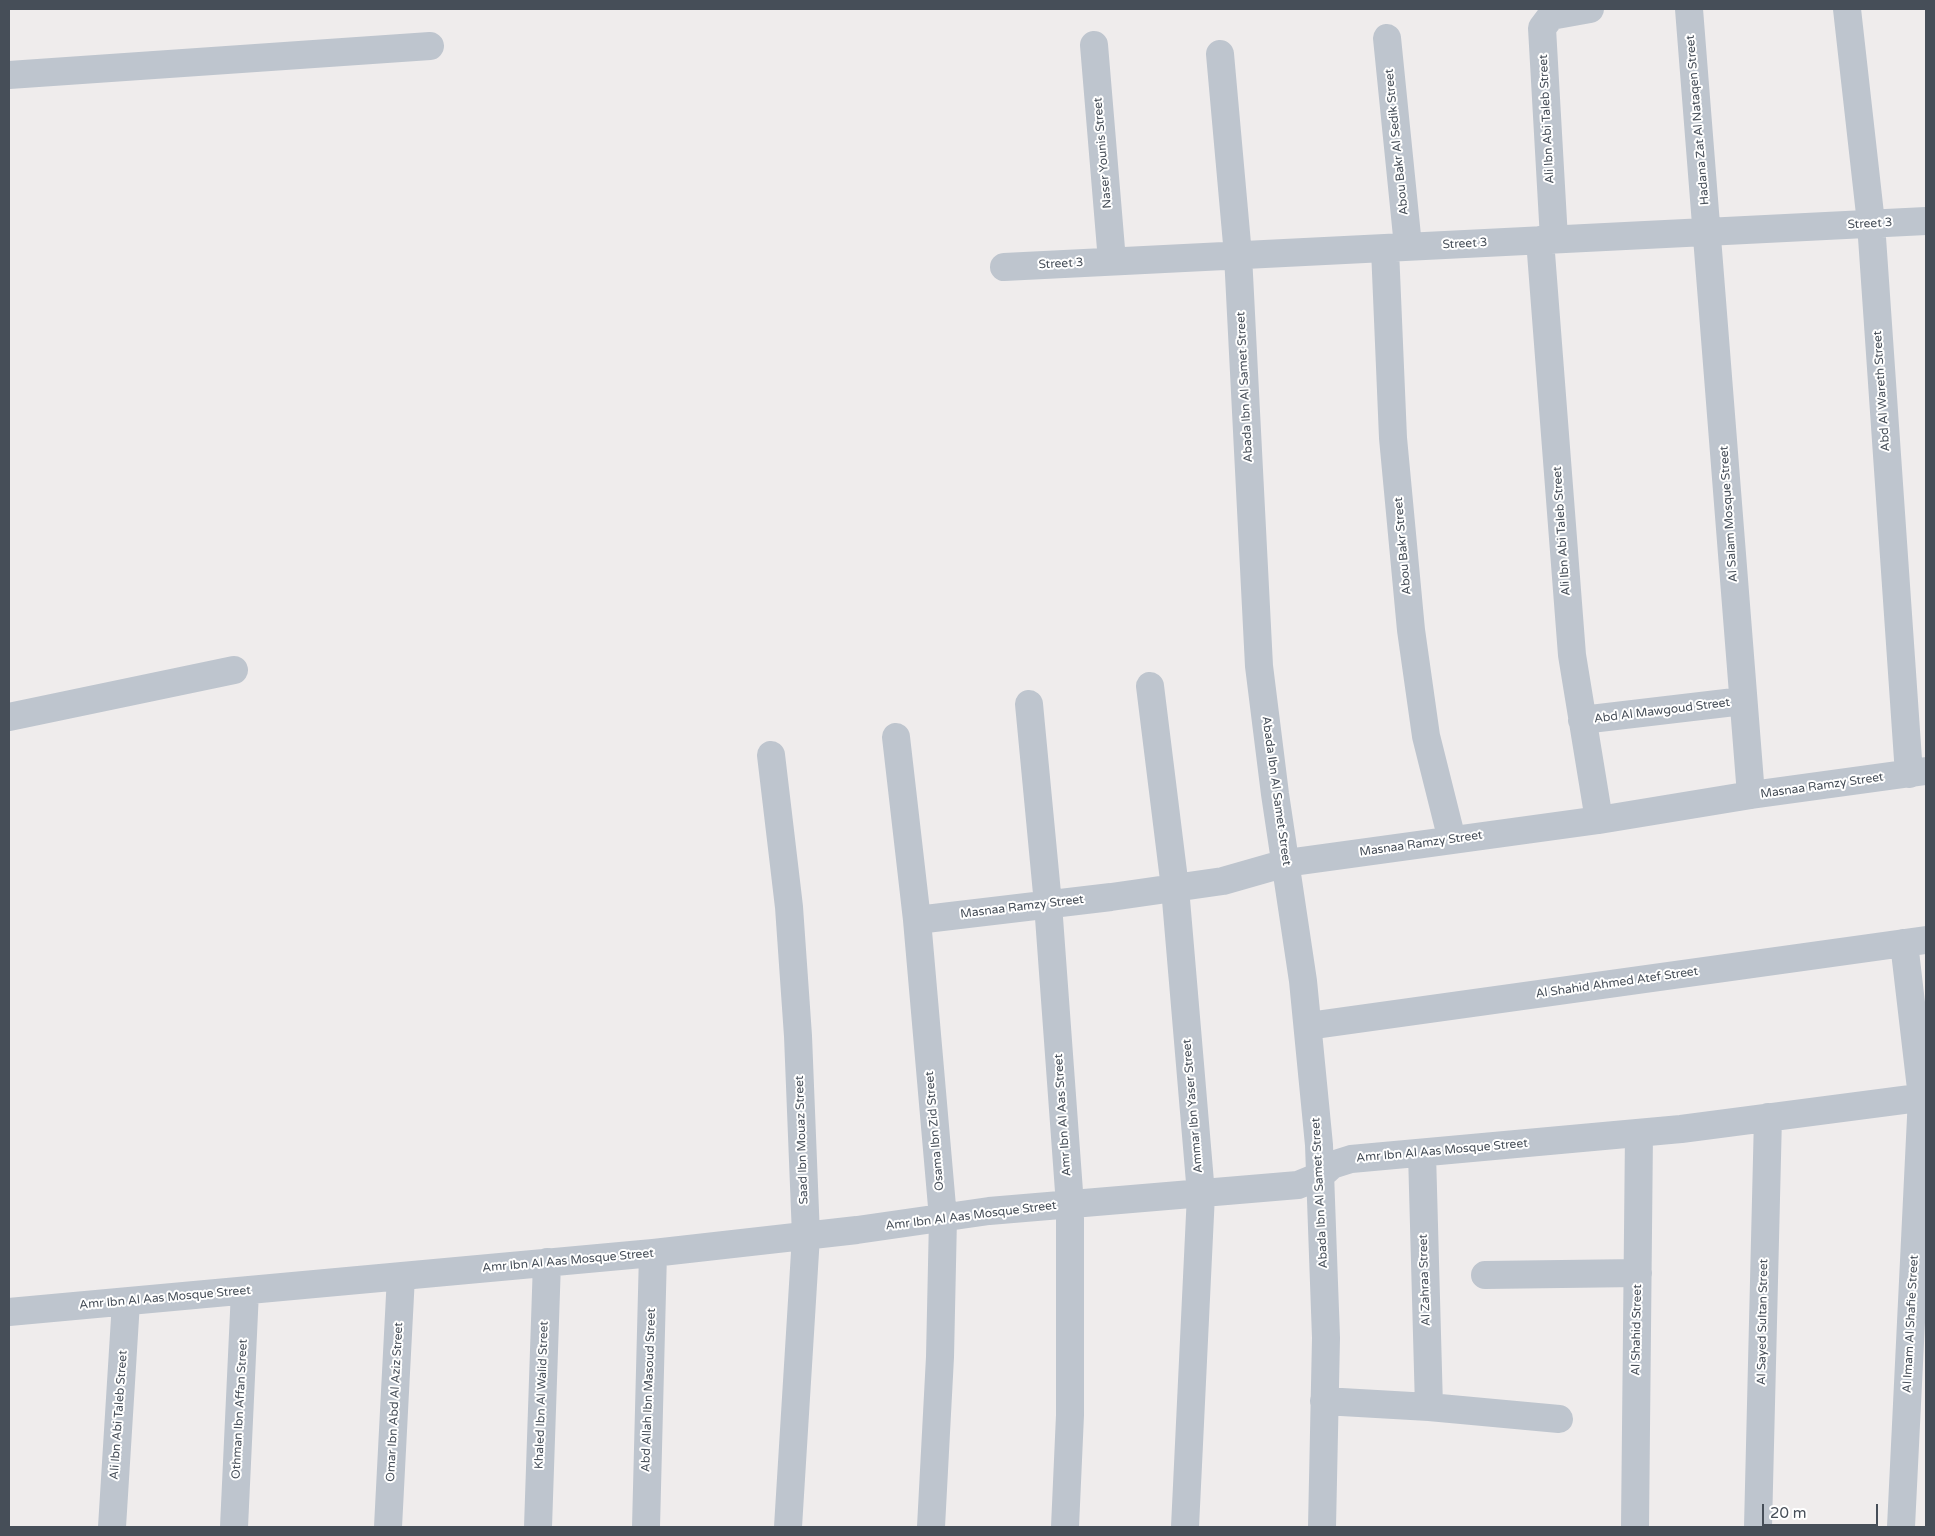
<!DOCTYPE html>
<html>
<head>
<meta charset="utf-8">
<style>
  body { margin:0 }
  #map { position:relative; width:1935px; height:1536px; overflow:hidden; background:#efecec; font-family:"Varela Round",sans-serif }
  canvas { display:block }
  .frame { position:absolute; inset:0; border:10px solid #464e58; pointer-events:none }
  .scale { position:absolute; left:1762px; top:1504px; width:116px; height:22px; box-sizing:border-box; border:2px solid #464e58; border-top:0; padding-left:6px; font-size:15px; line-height:18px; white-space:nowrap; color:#464e58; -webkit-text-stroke:4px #fff; paint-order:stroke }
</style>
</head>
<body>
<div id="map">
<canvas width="1935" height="1536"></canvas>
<div class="frame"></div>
<div class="scale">20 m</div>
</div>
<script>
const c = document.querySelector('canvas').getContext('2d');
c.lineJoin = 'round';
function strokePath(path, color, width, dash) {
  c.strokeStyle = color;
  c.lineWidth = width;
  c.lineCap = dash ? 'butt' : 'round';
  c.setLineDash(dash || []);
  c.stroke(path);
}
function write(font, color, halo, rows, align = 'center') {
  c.font = font + ' "Varela Round",sans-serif';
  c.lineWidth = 4;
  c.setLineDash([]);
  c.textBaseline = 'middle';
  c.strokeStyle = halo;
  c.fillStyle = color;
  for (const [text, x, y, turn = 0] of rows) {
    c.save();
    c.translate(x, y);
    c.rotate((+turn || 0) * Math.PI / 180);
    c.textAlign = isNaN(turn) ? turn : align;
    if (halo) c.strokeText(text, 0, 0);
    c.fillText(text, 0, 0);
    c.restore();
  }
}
const minor = new Path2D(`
  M 1689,9 L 1751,795
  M 1847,9 L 1871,223 L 1909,774
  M 1387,38 L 1408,246
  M 1094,45 L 1112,261
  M 1220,54 L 1238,255 L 1259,666 L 1275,794 L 1303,981 L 1319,1145 L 1326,1338 L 1322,1527
  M 9,75 L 430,46
  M 1554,239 L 1542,28 L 1551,16 L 1590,9
  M 1540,240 L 1572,655 L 1599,820
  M 1385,249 L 1393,438 L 1411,630 L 1426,736 L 1452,840
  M 1004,267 L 1926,221
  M 1150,686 L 1175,888 L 1201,1194 L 1185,1527
  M 1029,704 L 1048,904 L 1070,1205 L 1070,1415 L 1065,1527
  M 9,717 L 234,670
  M 1582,720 L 1743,701
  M 896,737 L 917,920 L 943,1218 L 940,1357 L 931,1527
  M 771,755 L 789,907 L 798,1036 L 806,1236 L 788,1527
  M 917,920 L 1111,897 L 1223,881 L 1286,863 L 1599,820 L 1751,795 L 1926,771
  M 1308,1026 L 1926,940
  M 1422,1153 L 1429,1407
  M 1485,1275 L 1638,1273
  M 9,1312 L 653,1253 L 857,1230 L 989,1211 L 1298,1185 L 1320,1176 L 1332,1165 L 1351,1159 L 1681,1129 L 1926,1097
  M 1324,1401 L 1429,1407 L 1559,1419
  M 112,1527 L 126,1302
  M 234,1527 L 245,1291
  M 388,1527 L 401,1276
  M 538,1527 L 547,1262
  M 646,1527 L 653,1253
  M 1635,1527 L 1639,1133
  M 1758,1527 L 1768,1117
  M 1901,1527 L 1922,1097 L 1904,943`);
const streetNames = [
  ["Ali Ibn Abi Taleb Street",1547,119,-93],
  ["Hadana Zat Al Nataqen Street",1698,120,-95],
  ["Abou Bakr Al Sedik Street",1397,142,-96],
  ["Naser Younis Street",1103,153,-95],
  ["Street 3",1870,224,-3],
  ["Street 3",1465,244,-3],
  ["Street 3",1061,264,-3],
  ["Abada Ibn Al Samet Street",1245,387,-93],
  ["Abd Al Wareth Street",1882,391,-94],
  ["Al Salam Mosque Street",1729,514,-94],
  ["Ali Ibn Abi Taleb Street",1562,531,-94],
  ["Abou Bakr Street",1403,546,-95],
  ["Abd Al Mawgoud Street",1662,711,-7],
  ["Masnaa Ramzy Street",1822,786,-8],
  ["Abada Ibn Al Samet Street",1276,791,82],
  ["Masnaa Ramzy Street",1421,844,-8],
  ["Masnaa Ramzy Street",1022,907,-7],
  ["Al Shahid Ahmed Atef Street",1617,983,-8],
  ["Ammar Ibn Yaser Street",1193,1106,-95],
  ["Amr Ibn Al Aas Street",1063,1115,-94],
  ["Osama Ibn Zid Street",935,1131,-95],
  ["Saad Ibn Mouaz Street",802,1140,-92],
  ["Amr Ibn Al Aas Mosque Street",1442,1151,-5],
  ["Abada Ibn Al Samet Street",1320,1193,-93],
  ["Amr Ibn Al Aas Mosque Street",971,1216,-7],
  ["Amr Ibn Al Aas Mosque Street",568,1261,-5],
  ["Al Zahraa Street",1425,1280,-92],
  ["Amr Ibn Al Aas Mosque Street",165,1298,-5],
  ["Al Sayed Sultan Street",1763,1322,-89],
  ["Al Imam Al Shafie Street",1911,1324,-87],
  ["Al Shahid Street",1637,1330,-89],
  ["Abd Allah Ibn Masoud Street",649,1390,-88],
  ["Khaled Ibn Al Walid Street",542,1395,-88],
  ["Omar Ibn Abd Al Aziz Street",395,1402,-87],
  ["Othman Ibn Affan Street",240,1409,-87],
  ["Ali Ibn Abi Taleb Street",119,1415,-86]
];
strokePath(minor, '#bec5ce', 28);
write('12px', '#464e58', '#fff', streetNames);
</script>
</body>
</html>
